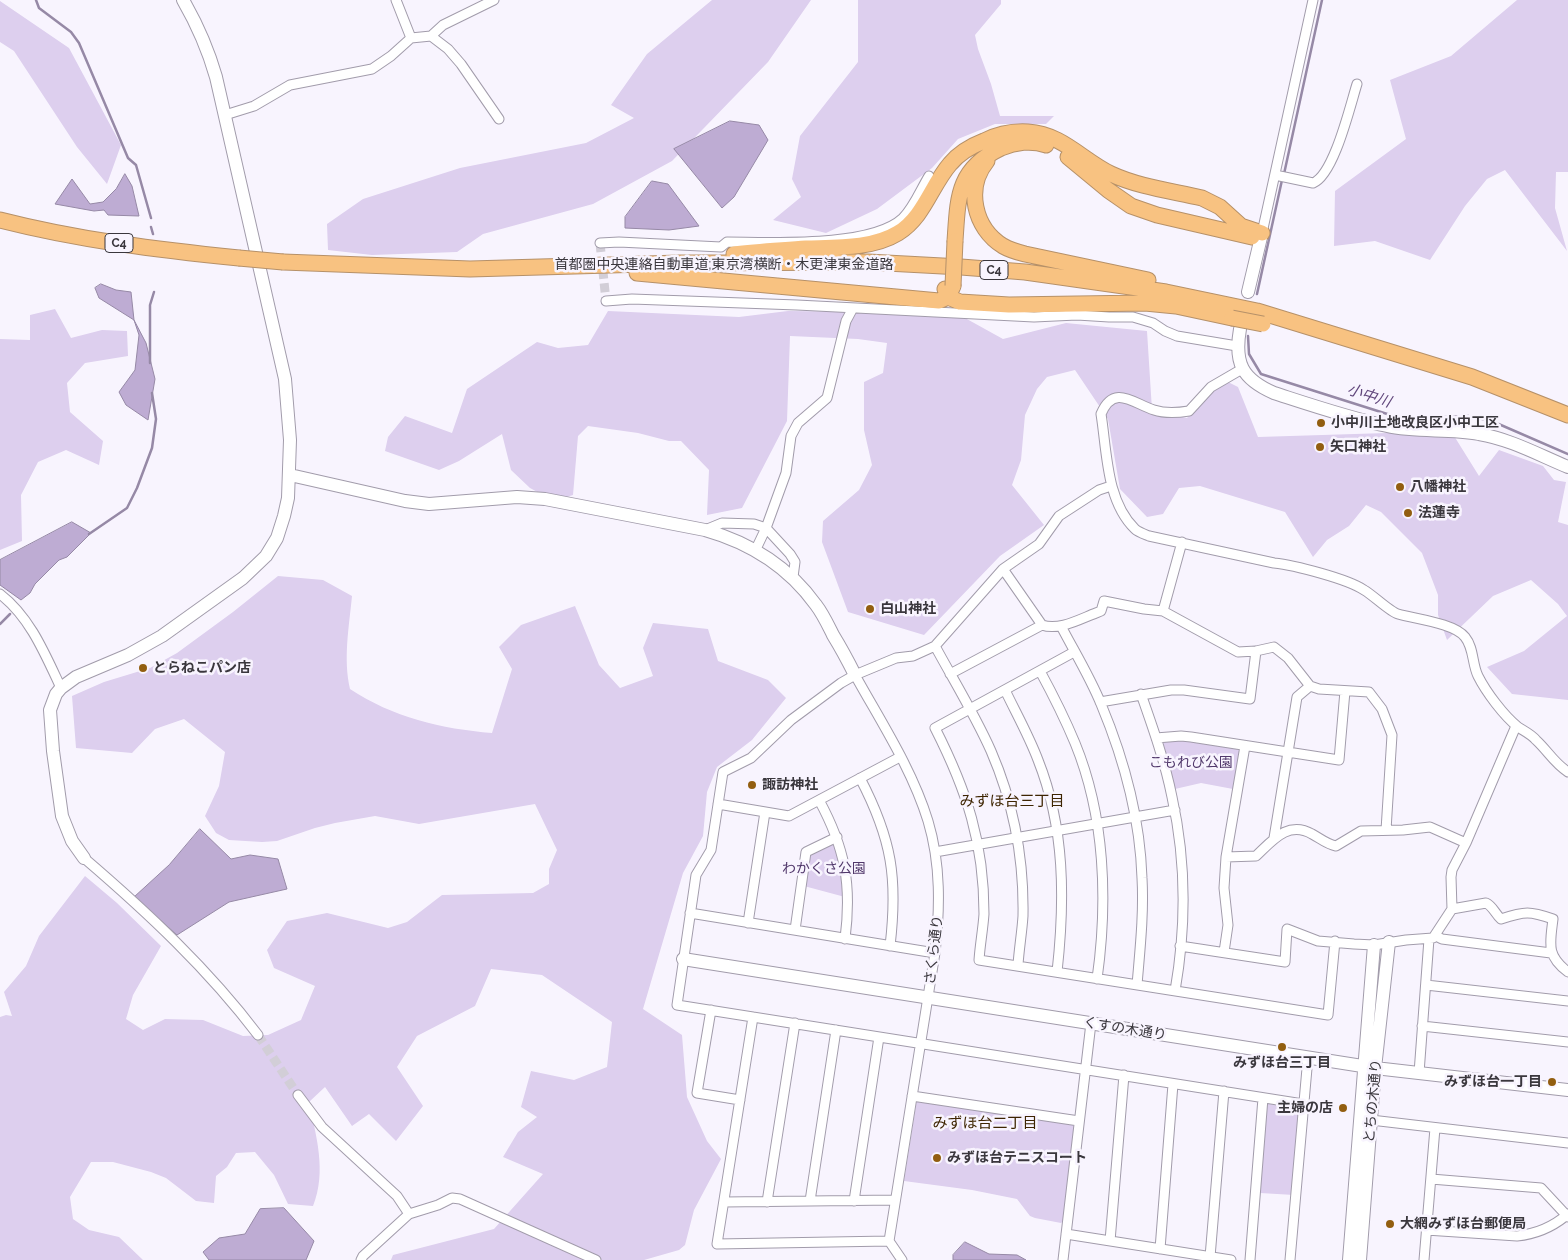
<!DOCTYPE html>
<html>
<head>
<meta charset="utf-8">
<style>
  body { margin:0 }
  canvas { display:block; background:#f8f4fe }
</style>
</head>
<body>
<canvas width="1568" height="1260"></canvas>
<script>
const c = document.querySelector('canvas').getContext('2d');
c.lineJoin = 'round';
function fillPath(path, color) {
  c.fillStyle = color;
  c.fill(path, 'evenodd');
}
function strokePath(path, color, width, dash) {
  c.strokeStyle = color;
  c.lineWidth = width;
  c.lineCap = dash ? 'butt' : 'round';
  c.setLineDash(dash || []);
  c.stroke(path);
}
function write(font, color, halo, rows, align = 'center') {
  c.font = font + ' Raleway,"Noto Sans JP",sans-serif';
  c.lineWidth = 5;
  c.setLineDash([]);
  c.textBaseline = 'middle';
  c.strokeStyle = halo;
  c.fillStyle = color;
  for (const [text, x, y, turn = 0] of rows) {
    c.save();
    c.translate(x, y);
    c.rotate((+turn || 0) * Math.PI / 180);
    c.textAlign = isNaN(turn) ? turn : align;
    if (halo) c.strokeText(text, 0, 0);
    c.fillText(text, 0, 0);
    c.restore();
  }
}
const green = new Path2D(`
  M 712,0 L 811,0 L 768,62 L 672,161 L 593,204 L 483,234 L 457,252 L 372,255 L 328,250 L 327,224 L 363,199 L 460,168 L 586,143 L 634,118 L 611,105 L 647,54 Z
  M 858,0 L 1001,0 L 1001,4 L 975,35 L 978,49 L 991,84 L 1000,116 L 1054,116 L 1046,124 L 995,124 L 958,139 L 932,168 L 877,209 L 826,233 L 773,220 L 801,197 L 792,179 L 800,136 L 858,62 Z
  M 1517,0 L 1568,0 L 1568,172 L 1556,172 L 1555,208 L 1567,251 L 1505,170 L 1487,179 L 1465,206 L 1430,260 L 1375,241 L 1334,246 L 1335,191 L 1406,139 L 1390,80 L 1451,56 Z
  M 0,1 L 69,48 L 121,145 L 107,184 L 77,147 L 14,51 L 0,42 Z
  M 55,309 L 71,338 L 102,330 L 127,331 L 128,356 L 85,363 L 67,383 L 70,412 L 103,441 L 99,465 L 66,450 L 38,462 L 21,495 L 22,541 L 0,550 L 0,339 L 30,340 L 30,315 Z
  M 608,311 L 739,317 L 788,311 L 956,313 L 1003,339 L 1066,323 L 1147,331 L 1152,410 L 1187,418 L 1222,379 L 1238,387 L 1258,437 L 1451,431 L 1479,476 L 1499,450 L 1543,466 L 1554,480 L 1566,482 L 1558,522 L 1568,525 L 1568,700 L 1512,694 L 1487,667 L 1524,651 L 1567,616 L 1558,604 L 1531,580 L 1493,596 L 1447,640 L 1438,615 L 1438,595 L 1422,553 L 1381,512 L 1366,505 L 1349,526 L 1327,540 L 1313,557 L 1285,512 L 1200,486 L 1179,488 L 1163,514 L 1147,517 L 1120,489 L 1108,419 L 1075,370 L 1047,377 L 1037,389 L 1025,415 L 1021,460 L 1012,485 L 1044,525 L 1000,556 L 924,635 L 848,612 L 822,542 L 823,521 L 859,490 L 872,465 L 864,430 L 864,382 L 883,373 L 887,343 L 858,339 L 790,336 L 787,421 L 742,508 L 707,515 L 709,470 L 681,441 L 669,441 L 638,433 L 588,426 L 578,436 L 573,495 L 554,501 L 530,488 L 511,470 L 502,434 L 459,461 L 439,470 L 385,451 L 388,437 L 405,416 L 452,433 L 467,389 L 537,342 L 558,348 L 588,345 Z
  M 278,576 L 323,580 L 352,596 C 349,627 343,659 350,689 C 392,717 442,729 492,733 L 512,669 L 499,647 L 521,625 L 575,606 L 599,665 L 620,688 L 653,676 L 643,648 L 653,623 L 708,629 L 718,661 L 768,680 L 786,698 L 752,740 L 717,767 L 707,792 L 703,836 L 683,873 L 643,1009 L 682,1035 L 687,1097 L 707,1141 L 721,1159 L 694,1210 L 685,1245 L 679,1250 L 644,1260 L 391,1260 L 393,1255 L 494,1229 L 543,1174 L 503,1157 L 518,1132 L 537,1117 L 521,1107 L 531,1071 L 574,1080 L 607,1067 L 612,1022 L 542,975 L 491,969 L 475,1006 L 417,1036 L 397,1067 L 423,1106 L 396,1141 L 369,1114 L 352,1126 L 325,1087 L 309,1102 C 316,1136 327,1171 313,1206 L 288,1204 L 274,1175 L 255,1152 L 236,1153 L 227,1167 L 216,1176 L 214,1203 L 196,1201 L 166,1178 L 151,1172 L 113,1162 L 91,1162 L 70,1197 L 73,1219 L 89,1230 L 119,1237 L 143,1260 L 0,1260 L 0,1017 L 6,1015 L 12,1016 L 4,992 L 26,966 L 39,936 L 85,876 L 117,903 L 161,946 L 133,995 L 126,1019 L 143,1030 L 165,1019 L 203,1020 L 243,1036 L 268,1035 L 301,1020 L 315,986 L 274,968 L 267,950 L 287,921 L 327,913 L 388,928 L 407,922 L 442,895 L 533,893 L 549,884 L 549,869 L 557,850 L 535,804 L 419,824 L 375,816 L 335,823 L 315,828 L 277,841 L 262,842 L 229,840 L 216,833 L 205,816 L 219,786 L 225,752 L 184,719 L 155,729 L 132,753 L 76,748 L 72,696 L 104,682 L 150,668 L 177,653 L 233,612 Z
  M 1182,740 L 1240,749 L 1233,789 L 1201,783 L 1175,789 L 1163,742 Z
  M 835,841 L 840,856 L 845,897 L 804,886 L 809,854 Z
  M 917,1099 L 1073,1123 L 1075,1127 L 1064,1220 L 1061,1223 L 1035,1218 L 1030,1216 L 1017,1199 L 972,1190 L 904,1181 Z
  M 1267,1102 L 1301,1108 L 1294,1195 L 1260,1193 Z`);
const water = new Path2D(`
  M 730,121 L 759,125 L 768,140 L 734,197 L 722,208 L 674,149 Z
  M 125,174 L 132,186 L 139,216 L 108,215 L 104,210 L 94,211 L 55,204 L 72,179 L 90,204 L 103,202 L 116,189 Z
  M 652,181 L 668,184 L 699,226 L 669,230 L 625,228 L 625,217 Z
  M 101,284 L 116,290 L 131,292 L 134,320 L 146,343 L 155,379 L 148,420 L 126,405 L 119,392 L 135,370 L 139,335 L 134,320 L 99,298 L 95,288 Z
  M 72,522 L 91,533 L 67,557 L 59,560 L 35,584 L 30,593 L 21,600 L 0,585 L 0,560 Z
  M 200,829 L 231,859 L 250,855 L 278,859 L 287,889 L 229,902 L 177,935 L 134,897 L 169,865 Z
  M 284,1208 L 314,1241 L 306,1260 L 209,1260 L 203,1252 L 219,1238 L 245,1234 L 260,1209 Z
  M 965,1242 L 989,1254 L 1017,1255 L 1026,1260 L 953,1260 L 953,1255 Z`);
const stream = new Path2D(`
  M 36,0 L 39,8 L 71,32 L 79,43 L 128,158 L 136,165 L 151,218
  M 1284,174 L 1322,0
  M 151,227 L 153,234
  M 1257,294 L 1282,180
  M 1248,336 L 1249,354 L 1261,374 L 1403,419 L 1468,416 L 1494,422 L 1568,454
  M 150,363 L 150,305 L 154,292
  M 89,534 L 127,508 L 137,488 L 152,448 L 156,419 L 152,393
  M 0,624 L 10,614`);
const streetTunnel = new Path2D(`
  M 600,243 L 606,301
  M 258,1035 L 298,1095`);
const street = new Path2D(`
  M 396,0 L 411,38
  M 431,36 L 448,49 L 461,64 L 499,119
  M 225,115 L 254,106 L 290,85 L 372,69 L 391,56 L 411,38 L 431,36 L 443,25 L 494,0
  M 1275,175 L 1313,183 C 1334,175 1350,106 1357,84
  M 1262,233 L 1313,0
  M 600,243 L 619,242 L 721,247 L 727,242 C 769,242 871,248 903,218 C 914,207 921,189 929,176
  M 606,301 L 632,299 L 797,305 L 1034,317 L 1077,315 L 1109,317 L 1133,317 L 1153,323 L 1165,331 L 1177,336 L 1237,346
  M 1242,369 L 1211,387 L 1189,411 C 1177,413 1166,414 1154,410 C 1134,404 1114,383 1101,414 C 1107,451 1106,501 1135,529 C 1138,532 1144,534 1149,536 L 1274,563 C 1294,565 1348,579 1364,590 C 1373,595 1390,612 1398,614 C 1415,619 1454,623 1465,637 C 1474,648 1472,664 1478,676 C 1486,692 1504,716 1518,727 C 1524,731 1531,734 1536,740 C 1548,751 1554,763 1568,772
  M 1111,486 L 1099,490 L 1059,516 L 1039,544 L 1003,569 L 935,646 L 913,656 L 896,658 L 855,675 L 841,683 L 791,720 L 751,758 L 723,772 L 711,850 L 696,875 L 677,1005 L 1303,1104
  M 705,530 L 722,523 L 754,524 L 766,528 L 790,554 L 795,562 L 793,577
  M 756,549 L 766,528 L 786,473 L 791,436 L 798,423 L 827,398 L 846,321 L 853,308
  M 1003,569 L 1042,625 C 1059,631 1080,619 1096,613 L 1101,611 L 1104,601 L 1144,609 L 1163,611 L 1238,652 L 1256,651 L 1274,647 L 1288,658 L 1310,686 L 1319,689 L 1369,692 L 1382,709 L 1392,735 L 1386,830
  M 0,594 C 30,617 45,654 61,688
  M 1163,611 L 1182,542
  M 1061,626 C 1074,651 1090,677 1101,704 C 1124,759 1140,818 1142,878 C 1144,913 1140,949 1137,985
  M 935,646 C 954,681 975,715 991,751 C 1014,804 1024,859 1023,916 C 1022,932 1019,949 1018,965
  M 1074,652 L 935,728 C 967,791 984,843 984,914 C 983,929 980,945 979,960 L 1328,1015 L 1335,941
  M 1040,671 C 1053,695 1065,719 1075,743 C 1105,816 1108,901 1097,979
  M 950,674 L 1042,625
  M 855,675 C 881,722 912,769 928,821 C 941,864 940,909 935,953 L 889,1241
  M 1005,690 C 1016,713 1029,736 1038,760 C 1065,828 1065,900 1057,972
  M 1141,694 C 1153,728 1165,762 1172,797 C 1186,860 1186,928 1175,991
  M 1100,702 L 1171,690 L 1184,690 L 1250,699 L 1256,651
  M 1156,738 L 1181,736 L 1191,737 L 1339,760 L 1345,691
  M 860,778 C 892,839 898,879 890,946
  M 819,800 C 845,848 852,884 845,939
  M 718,804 L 789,816 L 900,757
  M 1274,838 L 1297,697 L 1310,686
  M 935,852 L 1175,810
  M 1226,857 L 1256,856 C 1272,841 1288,820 1312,834 C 1320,838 1326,844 1336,846 L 1361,831 L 1403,830 L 1430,827 L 1466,843
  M 84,858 C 147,912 208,969 258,1035
  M 1452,909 L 1486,903 C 1493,906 1495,914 1501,919 C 1525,911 1530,911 1553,919 C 1550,944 1546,955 1568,972
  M 690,913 L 935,953
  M 748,923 L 765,812
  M 795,930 L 806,852 L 837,837
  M 1436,936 L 1442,939 L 1551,953
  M 1180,946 L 1285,962 L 1287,929 L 1318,941 L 1354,944 L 1374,945 L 1406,940 L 1433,938 L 1452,909 L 1451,877 L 1452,870 L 1466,843 L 1516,726
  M 1224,952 L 1228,925 L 1224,888 L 1226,857 L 1245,746
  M 1426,985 L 1568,1001
  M 711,1010 L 697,1093 L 740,1100
  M 753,1017 L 717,1244 L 889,1241
  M 1422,1026 L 1568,1042
  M 1419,1073 L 1429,939
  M 298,1095 L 322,1127 L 397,1196 L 409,1214
  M 912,1096 L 1079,1121
  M 1371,1120 L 1568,1143
  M 1431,1179 L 1541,1188 L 1568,1217
  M 810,1201 L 836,1030
  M 854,1201 L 879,1037
  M 724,1202 L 895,1200
  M 767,1202 L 795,1023
  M 1426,1230 L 1517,1236 C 1537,1234 1553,1227 1568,1214
  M 1066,1234 L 1231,1260
  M 889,1241 L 902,1260
  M 1110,1241 L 1124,1075
  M 1160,1249 L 1173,1084
  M 1210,1257 L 1224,1091
  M 361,1260 L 363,1256 L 409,1214 L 438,1205 L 452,1198 L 460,1199 L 596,1260
  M 1063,1260 L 1091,1023
  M 1250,1260 L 1263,1098
  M 1290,1260 L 1308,1057
  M 1424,1260 L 1435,1128`);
const secondary = new Path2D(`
  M 1248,292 L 1262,233
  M 1240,329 C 1234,363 1242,379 1274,393 C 1311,405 1349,418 1387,426 C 1417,433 1449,428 1479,434 C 1510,439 1539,455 1568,467
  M 290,475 L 405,501 L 429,504 L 517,497 L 545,499 L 705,530 C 751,543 788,566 816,605 C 823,614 828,625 833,635 C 841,648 848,661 855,675
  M 84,858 L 72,841 L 62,816 L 53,751 L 50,710 L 56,694 L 61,688 L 76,677 L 128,655 L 162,636 L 243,578 L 266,556 L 277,538 L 284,516 L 288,498 L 290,440 L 285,379 L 216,77 C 208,49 198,26 183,0
  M 683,959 L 1375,1068 L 1568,1090
  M 1349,1260 L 1374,945
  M 1360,1260 L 1375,1068 L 1389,942`);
const highway = new Path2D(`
  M 1068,157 L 1108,190 L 1131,206 L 1157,215 L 1252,237
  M 987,161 C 965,188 974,228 1003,246 C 1010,250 1017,252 1025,254 L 1148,280
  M 0,220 C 78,240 159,250 239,258
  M 955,241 C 958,197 957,169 1001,148 C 1015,142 1032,140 1046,145
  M 734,254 C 758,251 782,250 806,248 C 835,247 872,249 898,233 C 924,217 931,186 950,164 C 959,153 971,146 984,141 C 998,134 1012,131 1028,132 C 1062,134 1082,160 1111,174 C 1139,187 1172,191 1202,198 L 1220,207 L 1241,226 L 1262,233
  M 283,262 L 470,269 L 680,263 L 868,262 L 961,267 L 1025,272 L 1166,292 L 1257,311 L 1472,377 L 1568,415
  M 637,273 L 939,301 L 948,297 L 953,286
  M 945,289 L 948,297 L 960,302 L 1009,305 L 1145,303 L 1176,306 L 1232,318`);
const highwayBridge = new Path2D(`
  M 239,258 L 283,262
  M 953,286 L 955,241
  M 1232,318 L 1263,324`);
const markers = [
  [1321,423,5,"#925e10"],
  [1320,447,5,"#925e10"],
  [1400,487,5,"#925e10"],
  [1408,513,5,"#925e10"],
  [870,609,5,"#925e10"],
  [143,668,5,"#925e10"],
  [752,785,5,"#925e10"],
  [1282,1047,5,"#925e10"],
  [1552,1082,5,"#925e10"],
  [1343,1108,5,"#925e10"],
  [937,1158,5,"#925e10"],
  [1390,1224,5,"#925e10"]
];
const shields = [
  [119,243,28],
  [994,270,28]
];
const shieldNames = [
  ["C4",119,243],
  ["C4",994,270]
];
const streetNames = [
  ["首都圏中央連絡自動車道;東京湾横断・木更津東金道路",724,265],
  ["さくら通り",934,950,-83],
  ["くすの木通り",1125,1029,9],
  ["とちの木通り",1373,1101,-85]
];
const poiNames = [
  ["小中川土地改良区小中工区",1331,423],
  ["矢口神社",1330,447],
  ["八幡神社",1410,487],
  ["法蓮寺",1418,513],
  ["白山神社",880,609],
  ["とらねこパン店",153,668],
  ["諏訪神社",762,785],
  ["みずほ台三丁目",1282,1063,"center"],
  ["みずほ台一丁目",1542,1082,"right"],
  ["主婦の店",1333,1108,"right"],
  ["みずほ台テニスコート",947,1158],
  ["大網みずほ台郵便局",1400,1224]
];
const parkNames = [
  ["こもれび公園",1191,763],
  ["わかくさ公園",824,869]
];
const waterNames = [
  ["小中川",1369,396,18]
];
const neighbourhoodNames = [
  ["みずほ台三丁目",1012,801],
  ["みずほ台二丁目",985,1123]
];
fillPath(green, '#ddcfee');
fillPath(water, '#beacd3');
strokePath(water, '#9689a6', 1);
strokePath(stream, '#9689a6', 2.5);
strokePath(streetTunnel, '#d2ced7', 9, [9, 4.5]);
strokePath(street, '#a29cab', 11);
strokePath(secondary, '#a29cab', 14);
strokePath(highway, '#b69169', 17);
strokePath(street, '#fff', 9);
strokePath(secondary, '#fff', 12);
strokePath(highway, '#f8c281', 15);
strokePath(highwayBridge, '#b69169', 17, []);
strokePath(highwayBridge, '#f8c281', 15);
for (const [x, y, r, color] of markers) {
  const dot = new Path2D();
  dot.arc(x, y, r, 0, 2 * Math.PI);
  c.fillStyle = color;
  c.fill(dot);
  strokePath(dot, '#f8f4fe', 2);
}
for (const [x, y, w] of shields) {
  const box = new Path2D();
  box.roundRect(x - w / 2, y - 9.5, w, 19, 4);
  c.fillStyle = '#f8f4fe';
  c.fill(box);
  strokePath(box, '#3a373d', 1);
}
write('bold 12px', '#3a373d', null, shieldNames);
write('14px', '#3a373d', '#f8f4fe', streetNames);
write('bold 14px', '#3a373d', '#f8f4fe', poiNames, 'left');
write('14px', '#51386b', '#f8f4fe', parkNames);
write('italic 15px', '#61477c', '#f8f4fe', waterNames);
write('15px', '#3e2502', '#f8f4fe', neighbourhoodNames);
</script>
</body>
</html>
